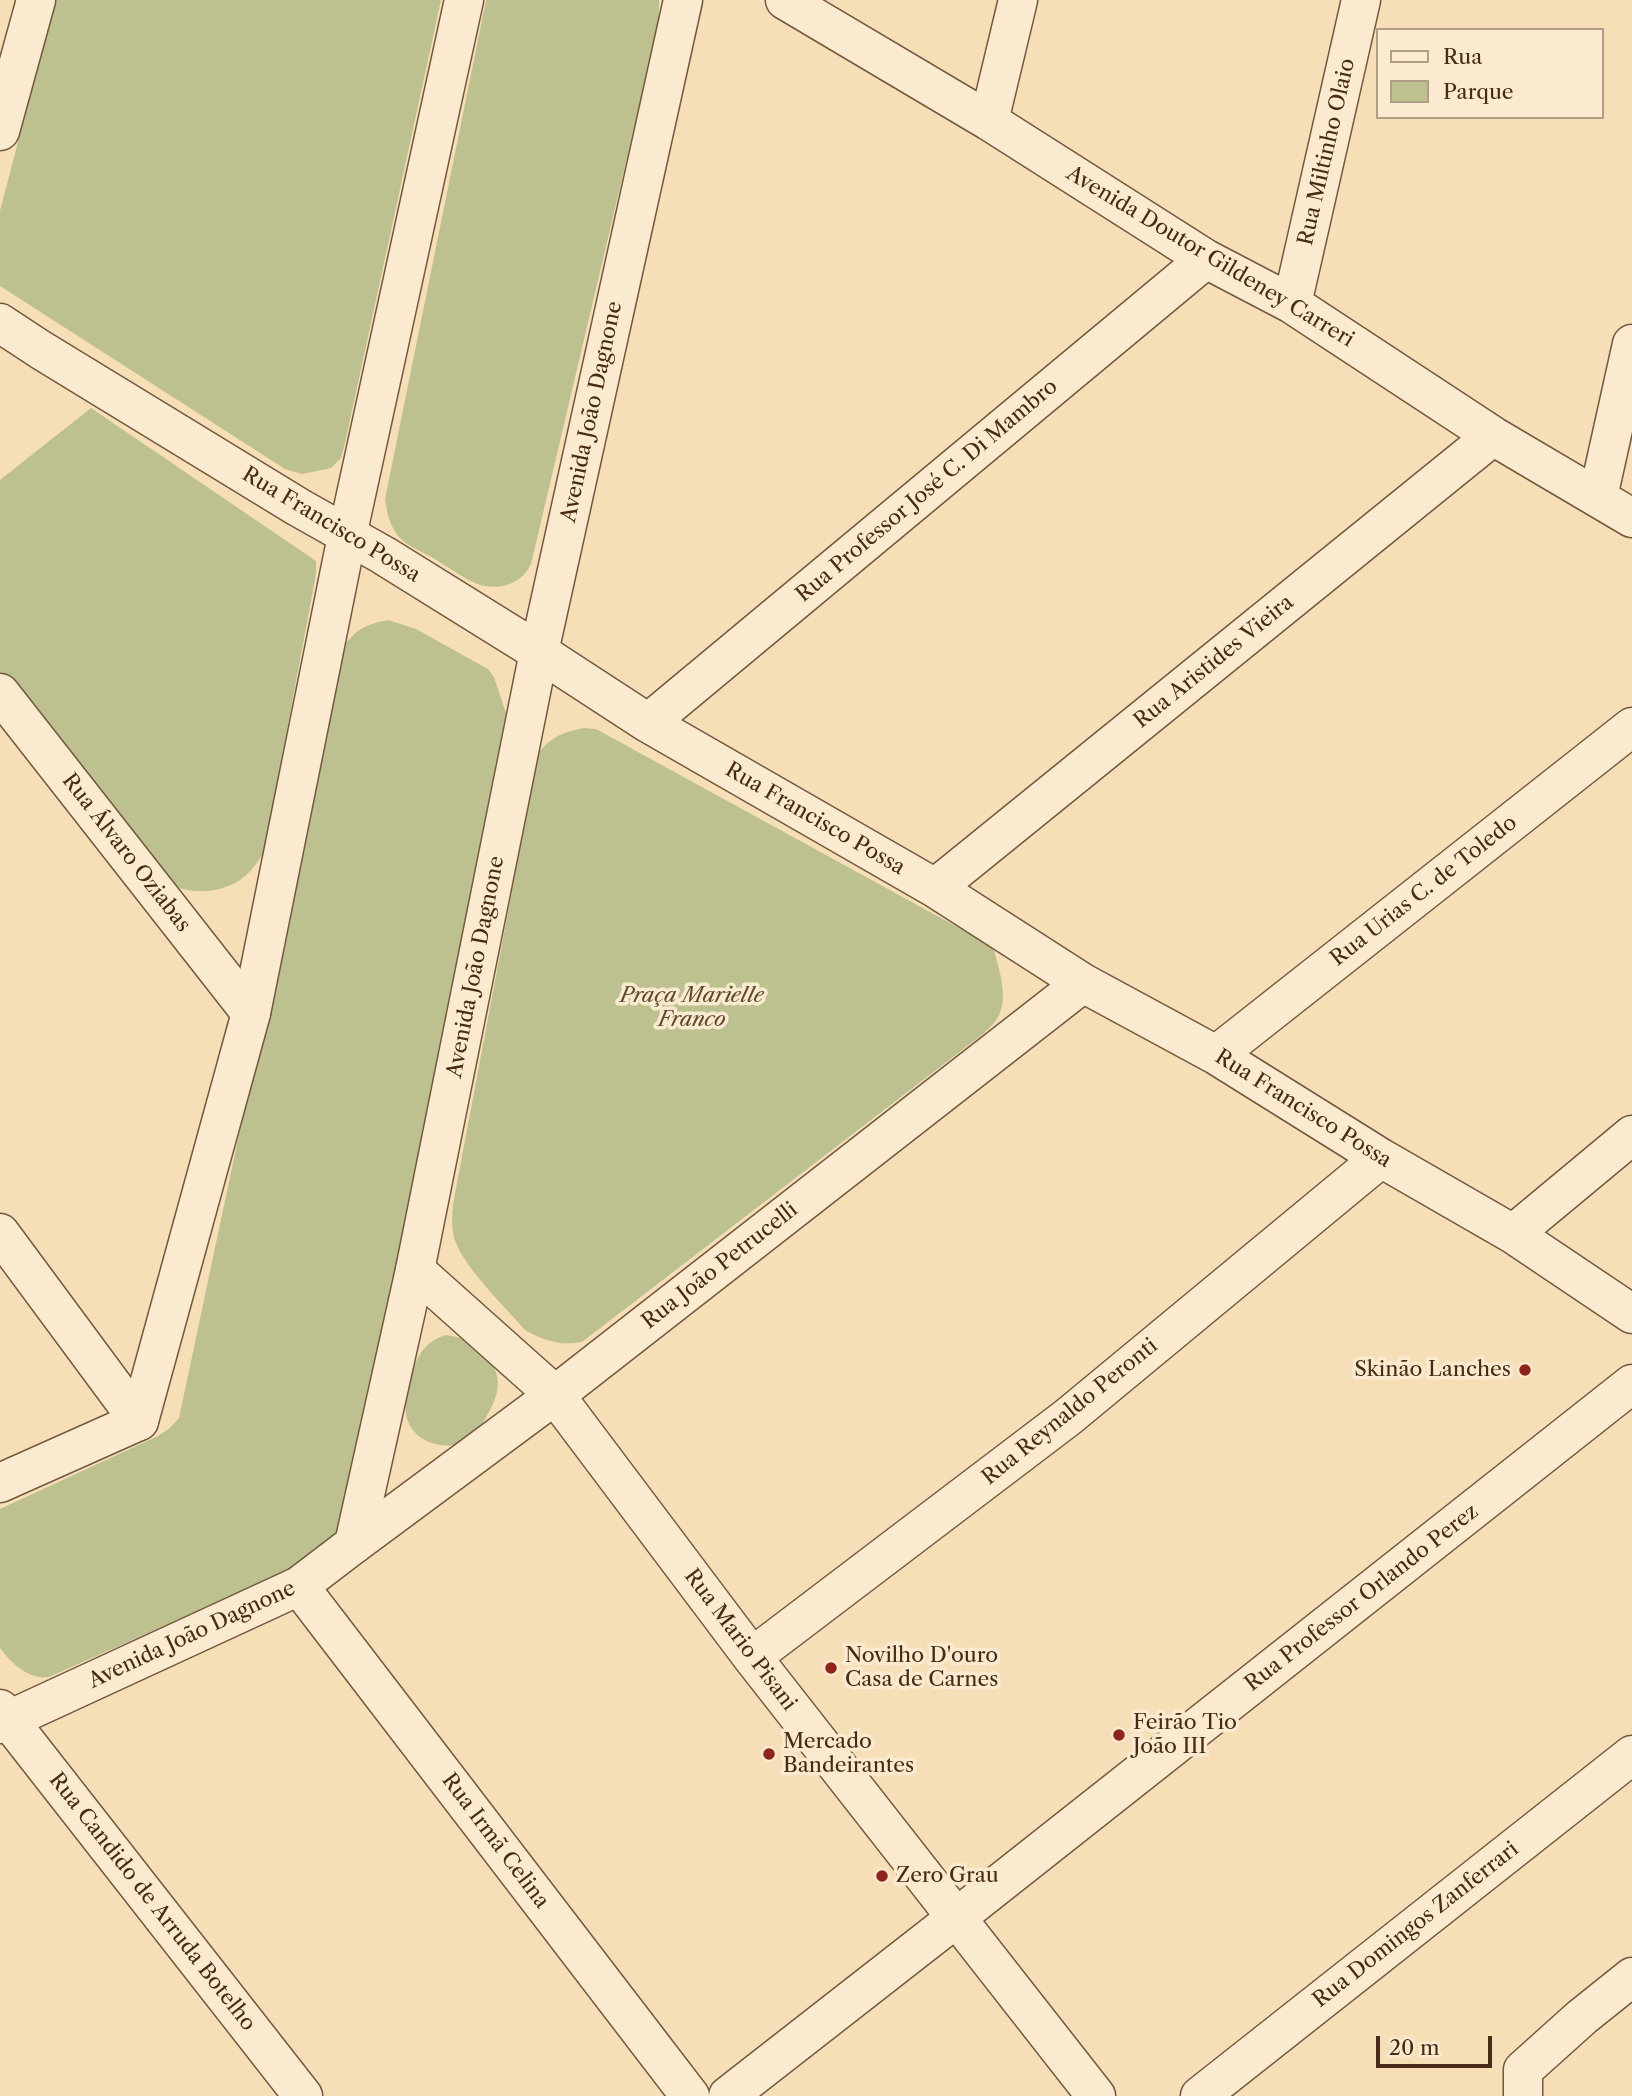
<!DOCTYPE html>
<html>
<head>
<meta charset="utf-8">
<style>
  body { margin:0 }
  #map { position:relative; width:1632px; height:2096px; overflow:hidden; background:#f6deb7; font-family:"Libre Caslon Text",serif }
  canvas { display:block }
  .legend { position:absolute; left:1376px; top:28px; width:228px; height:91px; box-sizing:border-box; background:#f9ead0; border:2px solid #b29e86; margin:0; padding:9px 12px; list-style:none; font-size:21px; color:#472b17 }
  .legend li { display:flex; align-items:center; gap:14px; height:35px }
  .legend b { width:35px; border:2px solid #b29e86 }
  .scale { position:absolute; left:1376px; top:2036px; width:116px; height:32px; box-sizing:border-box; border:4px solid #472b17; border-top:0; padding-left:9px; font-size:21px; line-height:24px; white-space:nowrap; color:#472b17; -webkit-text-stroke:5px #f9ead0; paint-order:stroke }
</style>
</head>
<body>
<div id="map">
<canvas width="1632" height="2096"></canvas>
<ul class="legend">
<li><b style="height:9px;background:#f9ead0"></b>Rua</li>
<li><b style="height:19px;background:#bcc18f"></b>Parque</li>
</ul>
<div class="scale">20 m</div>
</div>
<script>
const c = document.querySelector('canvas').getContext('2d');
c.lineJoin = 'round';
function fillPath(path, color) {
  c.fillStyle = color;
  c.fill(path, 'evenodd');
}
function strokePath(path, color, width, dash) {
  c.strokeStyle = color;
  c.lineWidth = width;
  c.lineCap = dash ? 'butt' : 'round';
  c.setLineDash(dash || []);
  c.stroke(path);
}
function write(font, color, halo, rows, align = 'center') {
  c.font = font + ' "Libre Caslon Text",serif';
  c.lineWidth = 7;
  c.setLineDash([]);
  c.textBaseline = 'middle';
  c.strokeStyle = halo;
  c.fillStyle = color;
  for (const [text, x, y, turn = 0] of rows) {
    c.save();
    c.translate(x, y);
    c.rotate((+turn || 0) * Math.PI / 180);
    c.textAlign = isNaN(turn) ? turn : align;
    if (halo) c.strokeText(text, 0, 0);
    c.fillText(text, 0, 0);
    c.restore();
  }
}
const green = new Path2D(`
  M 55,0 L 441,0 L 345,443 L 341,458 L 331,468 L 302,474 L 285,469 L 0,286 L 0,211 Z
  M 486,0 L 659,0 L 659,22 L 531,564 C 522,585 496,592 475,583 C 461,577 447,566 433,558 C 423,552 409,547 401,539 C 390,528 387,513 385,499 Z
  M 91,408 L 316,561 L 316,574 L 264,853 C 256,864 249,875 237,882 C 213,895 182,895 162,878 L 0,672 L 0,480 Z
  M 388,620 L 416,629 L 488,669 L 494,677 L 506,713 L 343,1529 L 306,1563 L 49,1677 C 29,1680 11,1663 0,1648 L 0,1509 L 158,1436 L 170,1428 L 179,1418 L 342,648 C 357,629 364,625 388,620 Z
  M 583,728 L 596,729 L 970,934 L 994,950 C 999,970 1009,997 998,1017 C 995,1023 988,1029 983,1034 L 582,1342 C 561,1346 544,1341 525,1330 C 506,1308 466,1269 456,1243 C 451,1231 452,1217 453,1204 L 538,753 C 553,736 561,733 583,728 Z
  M 445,1335 C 462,1337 471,1341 483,1353 C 506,1376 499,1396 484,1421 C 482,1425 479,1431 476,1435 C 460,1451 426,1448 413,1430 C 403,1417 405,1405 408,1389 C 413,1365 420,1343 445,1335 Z`);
const minor = new Path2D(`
  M 785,0 L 989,121 L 1206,259 L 1292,304 L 1493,436 L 1632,518
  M 989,121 L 1018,0
  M 0,131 L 36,0
  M 1292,304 L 1361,0
  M 0,323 L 41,350 L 298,507 L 383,555 L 539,652 L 648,723 L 935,888 L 1083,983 L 1216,1055 L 1381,1158 L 1513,1234 L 1632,1314
  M 1598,497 L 1632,344
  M 0,693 L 251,1013
  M 648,723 L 1206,259
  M 935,888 L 1493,436
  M 1216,1055 L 1632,727
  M 0,1233 L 139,1421
  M 1513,1234 L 1632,1135
  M 415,1270 L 555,1395 L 752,1657 L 1096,2096
  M 354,1544 L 555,1395 L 1083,983
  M 299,1586 L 690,2096
  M 752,1657 L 1068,1417 L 1381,1158
  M 0,1709 L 303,2096
  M 728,2096 L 956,1918 L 1632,1384
  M 1200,2096 L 1632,1755
  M 1523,2096 L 1523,2070 L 1582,2017 L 1632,1977`);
const tertiary = new Path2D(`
  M 0,1483 L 139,1421 L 251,1013 L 347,536 L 464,0
  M 0,1724 L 299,1586 L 354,1544 L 415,1270 L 539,652 L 683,0`);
const markers = [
  [1525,1370,7,"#8f2418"],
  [831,1668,7,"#8f2418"],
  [1119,1735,7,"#8f2418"],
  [769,1754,7,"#8f2418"],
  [882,1876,7,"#8f2418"]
];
const streetNames = [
  ["Rua Miltinho Olaio",1327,152,-77],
  ["Avenida Doutor Gildeney Carreri",1210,257,31],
  ["Avenida João Dagnone",592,412,-78],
  ["Rua Professor José C. Di Mambro",927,491,-40],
  ["Rua Francisco Possa",331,525,31],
  ["Rua Aristides Vieira",1214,662,-39],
  ["Rua Francisco Possa",815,819,30],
  ["Rua Álvaro Oziabas",126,853,52],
  ["Rua Urias C. de Toledo",1424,891,-38],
  ["Avenida João Dagnone",476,967,-79],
  ["Rua Francisco Possa",1303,1109,32],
  ["Rua João Petrucelli",720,1266,-38],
  ["Rua Reynaldo Peronti",1070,1412,-39],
  ["Rua Professor Orlando Perez",1362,1598,-38],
  ["Avenida João Dagnone",192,1635,-25],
  ["Rua Mario Pisani",740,1640,53],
  ["Rua Irmã Celina",495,1841,53],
  ["Rua Candido de Arruda Botelho",152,1902,52],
  ["Rua Domingos Zanferrari",1416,1925,-38]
];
const parkNames = [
  ["Praça Marielle",692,996],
  ["Franco",692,1020]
];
const poiNames = [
  ["Skinão Lanches",1511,1370,"right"],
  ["Novilho D'ouro",845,1656],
  ["Casa de Carnes",845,1680],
  ["Feirão Tio",1133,1723],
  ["João III",1133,1747],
  ["Mercado",783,1742],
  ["Bandeirantes",783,1766],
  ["Zero Grau",896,1876]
];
fillPath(green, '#bcc18f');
strokePath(minor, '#73583f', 41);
strokePath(tertiary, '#73583f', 41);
strokePath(minor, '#f9ead0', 38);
strokePath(tertiary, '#f9ead0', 38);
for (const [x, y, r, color] of markers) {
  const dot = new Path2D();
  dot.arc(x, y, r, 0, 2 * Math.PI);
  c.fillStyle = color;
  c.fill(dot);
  strokePath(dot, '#f9ead0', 2.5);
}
write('21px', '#472b17', '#f9ead0', streetNames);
write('italic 21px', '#5e492f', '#f9ead0', parkNames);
write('21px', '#472b17', '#f9ead0', poiNames, 'left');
</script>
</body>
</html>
